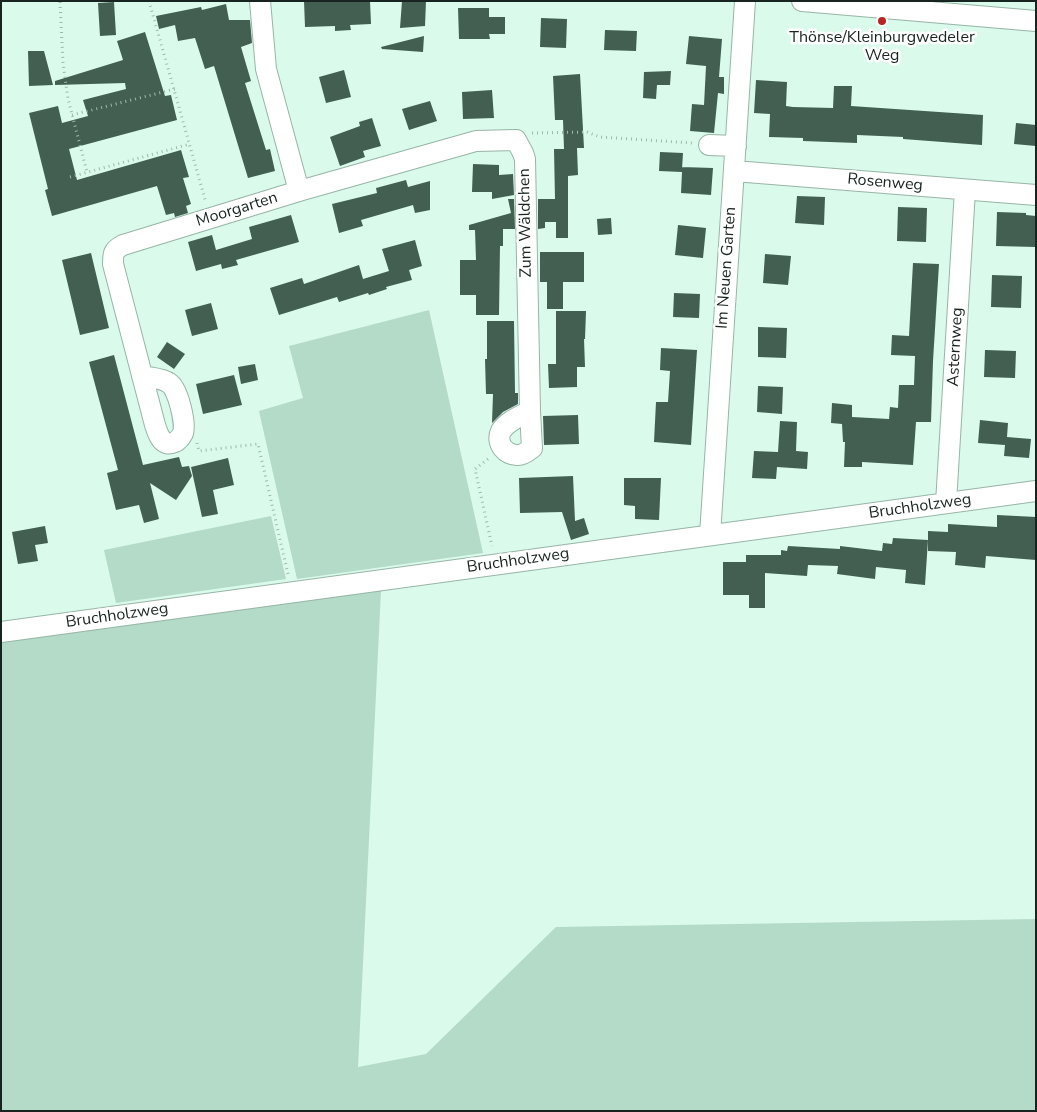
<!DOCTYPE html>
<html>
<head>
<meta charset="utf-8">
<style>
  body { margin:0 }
  #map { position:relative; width:1037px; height:1112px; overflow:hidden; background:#dafaeb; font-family:"Nunito Sans",sans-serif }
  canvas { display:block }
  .frame { position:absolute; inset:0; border:2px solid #18241f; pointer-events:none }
</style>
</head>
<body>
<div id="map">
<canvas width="1037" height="1112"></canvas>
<div class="frame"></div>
</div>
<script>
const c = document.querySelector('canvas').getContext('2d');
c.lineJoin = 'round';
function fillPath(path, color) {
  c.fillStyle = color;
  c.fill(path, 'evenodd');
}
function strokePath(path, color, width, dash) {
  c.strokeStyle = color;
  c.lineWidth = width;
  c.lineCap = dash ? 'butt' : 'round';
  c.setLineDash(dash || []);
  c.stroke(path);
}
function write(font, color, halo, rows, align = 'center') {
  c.font = font + ' "Nunito Sans",sans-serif';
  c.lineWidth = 5;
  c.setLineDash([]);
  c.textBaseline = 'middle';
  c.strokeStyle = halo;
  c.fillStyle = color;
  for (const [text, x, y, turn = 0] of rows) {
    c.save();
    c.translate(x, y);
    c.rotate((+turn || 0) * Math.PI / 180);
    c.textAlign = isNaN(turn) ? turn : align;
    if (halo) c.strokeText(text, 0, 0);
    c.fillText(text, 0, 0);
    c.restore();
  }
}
const green = new Path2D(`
  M 429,310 L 483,553 L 297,579 L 259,411 L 303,398 L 289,346 Z
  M 271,516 L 286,579 L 116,603 L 104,550 Z
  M 381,590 L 358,1067 L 426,1054 L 556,927 L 1036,919 L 1036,1111 L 1,1111 L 1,632 Z`);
const building = new Path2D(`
  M 304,1 L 370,1 L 371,24 L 350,25 L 351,30 L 335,31 L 335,26 L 305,27 Z
  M 402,1 L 426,1 L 425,26 L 400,28 Z
  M 114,2 L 116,35 L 100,36 L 98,3 Z
  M 226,4 L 229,20 L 250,20 L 252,43 L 241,47 L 251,81 L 245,83 L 266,150 L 270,149 L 275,171 L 248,178 L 214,66 L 205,69 L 195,38 L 178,41 L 175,25 L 159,29 L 156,16 L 201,7 L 202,10 Z
  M 458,8 L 489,8 L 489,17 L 505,17 L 505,34 L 489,34 L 490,39 L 459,39 Z
  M 541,18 L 567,19 L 566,48 L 540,47 Z
  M 605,30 L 637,31 L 636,51 L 604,50 Z
  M 145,32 L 165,96 L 171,95 L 177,120 L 69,149 L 77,180 L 181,150 L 189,177 L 183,178 L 191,204 L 186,206 L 188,213 L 175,217 L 174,213 L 166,215 L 157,186 L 52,216 L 45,190 L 48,189 L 29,113 L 58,106 L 62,123 L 88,116 L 83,100 L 126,89 L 125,83 L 55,85 L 55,81 L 123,60 L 117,41 Z
  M 424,36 L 423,52 L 382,49 L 381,47 Z
  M 689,36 L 722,39 L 719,77 L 724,77 L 724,94 L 718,93 L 714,133 L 690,131 L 692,104 L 704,105 L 706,66 L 686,64 Z
  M 28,51 L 44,51 L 53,85 L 29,86 Z
  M 344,70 L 351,97 L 326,103 L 319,77 Z
  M 671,71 L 670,85 L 657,85 L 656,99 L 643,98 L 644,72 Z
  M 580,74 L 584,148 L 577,148 L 578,175 L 568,176 L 568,238 L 556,238 L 556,222 L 545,222 L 545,228 L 538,229 L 538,199 L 555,199 L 554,149 L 564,149 L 563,120 L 555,120 L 553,76 Z
  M 756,80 L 787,82 L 786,106 L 793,107 L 833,108 L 834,86 L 852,86 L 851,106 L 983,115 L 982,145 L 903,139 L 903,137 L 857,135 L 857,143 L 803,141 L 803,138 L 769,137 L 770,114 L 754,113 Z
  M 492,90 L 494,118 L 463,119 L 462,92 Z
  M 430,101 L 437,121 L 409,130 L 402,109 Z
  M 372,118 L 381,146 L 363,151 L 365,157 L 340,166 L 330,137 L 360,126 L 359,122 Z
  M 1016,123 L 1036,125 L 1036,146 L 1014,144 Z
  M 660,152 L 683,153 L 682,169 L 682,167 L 713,168 L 711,195 L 681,193 L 682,172 L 659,171 Z
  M 473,164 L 499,165 L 499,175 L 513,174 L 514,195 L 492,199 L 492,192 L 472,192 Z
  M 406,180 L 408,187 L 430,181 L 430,210 L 415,213 L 413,205 L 361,220 L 363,226 L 339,233 L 332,204 L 377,193 L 376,188 Z
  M 797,196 L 825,197 L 824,225 L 795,223 Z
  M 508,199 L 514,199 L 515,229 L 503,229 L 503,246 L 500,246 L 499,315 L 476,315 L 476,295 L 460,295 L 460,260 L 476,260 L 475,230 L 469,230 L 469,225 L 511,213 Z
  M 898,207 L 927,208 L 926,242 L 897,241 Z
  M 997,212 L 1026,213 L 1026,215 L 1036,216 L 1036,247 L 996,246 Z
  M 291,215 L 299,242 L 236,260 L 238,265 L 222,269 L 221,264 L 196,271 L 188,242 L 212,235 L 216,250 L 252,239 L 249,227 Z
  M 611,218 L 612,234 L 598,235 L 597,219 Z
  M 678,225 L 706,228 L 703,258 L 675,255 Z
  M 415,240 L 422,266 L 409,270 L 412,280 L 386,287 L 387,289 L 369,295 L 368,293 L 339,302 L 337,297 L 279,315 L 270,288 L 302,278 L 304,284 L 359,265 L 363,279 L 389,271 L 382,249 Z
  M 540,252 L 584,252 L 584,282 L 563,282 L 563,309 L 547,309 L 547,282 L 540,282 Z
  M 91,253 L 109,328 L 80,335 L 62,260 Z
  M 765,254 L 791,256 L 788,285 L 763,283 Z
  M 913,263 L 939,264 L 933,361 L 931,422 L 916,422 L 913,465 L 862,462 L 862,467 L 844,467 L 845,442 L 843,442 L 842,424 L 831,423 L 832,403 L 852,405 L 852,417 L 889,419 L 890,407 L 898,408 L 899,385 L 914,385 L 915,356 L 891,355 L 892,335 L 909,336 Z
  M 992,275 L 1022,276 L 1021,308 L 991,307 Z
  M 674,293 L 700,294 L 699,318 L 673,317 Z
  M 211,303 L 218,329 L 192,336 L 185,310 Z
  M 556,311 L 586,311 L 585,339 L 584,339 L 585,367 L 577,367 L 577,387 L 549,388 L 548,364 L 556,364 Z
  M 487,321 L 514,321 L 515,393 L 518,393 L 518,404 L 503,412 L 492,423 L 493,394 L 486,394 L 485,359 L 487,359 Z
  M 758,327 L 787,328 L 786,358 L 758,357 Z
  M 167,342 L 185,354 L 174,369 L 157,357 Z
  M 661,348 L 697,350 L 691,445 L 654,442 L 656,402 L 668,402 L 670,371 L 660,370 Z
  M 985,350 L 1016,351 L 1015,378 L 984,377 Z
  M 114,355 L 143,465 L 179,457 L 182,467 L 189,466 L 192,476 L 176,500 L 150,483 L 159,519 L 144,523 L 139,505 L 116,510 L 107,473 L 118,470 L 89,362 Z
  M 255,364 L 258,380 L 241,384 L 238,367 Z
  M 234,375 L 242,405 L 203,414 L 196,384 Z
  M 758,386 L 783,387 L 782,414 L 757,412 Z
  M 578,415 L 579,444 L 544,445 L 543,416 Z
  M 980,420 L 1008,423 L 1007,437 L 1031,439 L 1029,458 L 1004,456 L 1005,445 L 978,443 Z
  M 780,421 L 797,422 L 796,451 L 808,452 L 807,469 L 777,467 L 776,479 L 752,478 L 754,451 L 778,452 Z
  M 228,458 L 234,485 L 213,490 L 218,514 L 202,517 L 191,467 Z
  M 573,476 L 575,521 L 584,518 L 589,534 L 571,540 L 562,512 L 520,513 L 519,478 Z
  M 624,478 L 661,478 L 659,520 L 635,519 L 635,506 L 624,505 Z
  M 997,515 L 1036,517 L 1036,560 L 986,556 L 985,568 L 955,565 L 956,552 L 928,551 L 928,531 L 948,532 L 948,524 L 997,527 Z
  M 45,526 L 48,543 L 35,545 L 38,561 L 18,564 L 12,532 Z
  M 893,538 L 928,540 L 925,585 L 905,583 L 906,570 L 876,567 L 875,579 L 837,574 L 838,566 L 808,565 L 807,576 L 765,573 L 765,608 L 749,608 L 749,595 L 723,595 L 723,562 L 746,562 L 746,555 L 781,555 L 781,550 L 787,551 L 788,546 L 840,549 L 840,546 L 882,551 L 883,543 L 892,544 Z`);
const path = new Path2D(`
  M 149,1 L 206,203
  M 60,2 L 63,63 L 68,99 L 87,172
  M 72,115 L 175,89
  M 532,133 L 587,132 L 600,137 L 692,143
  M 70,177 L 190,144
  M 197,443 L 199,451 L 258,444 L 288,574
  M 488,459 L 475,469 L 492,546`);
const minor = new Path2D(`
  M 260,1 L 266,69 L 299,191
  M 802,1 L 1036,21
  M 709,145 L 736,146
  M 734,171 L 1036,195
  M 142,376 C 151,378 162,378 169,383 C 178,388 186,423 183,433 C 181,437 179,440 175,442 C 162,448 158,434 155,425 L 113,264 C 113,254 113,250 123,245 L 299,191 L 476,141 L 516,140 L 523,153 L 525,159 L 530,411 C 521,416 507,421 501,431 C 495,443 506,456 518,455 C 524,455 528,451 532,448 L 530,411
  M 946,503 L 965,190
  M 710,535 L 745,1
  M 1,632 L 1036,491`);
const markers = [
  [882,21,5,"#b52624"]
];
const poiNames = [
  ["Thönse/Kleinburgwedeler",882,38],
  ["Weg",882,56]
];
const streetNames = [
  ["Rosenweg",885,183,5],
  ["Moorgarten",237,210,-17],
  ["Zum Wäldchen",526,223,-91],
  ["Im Neuen Garten",727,268,-86],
  ["Asternweg",956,347,-87],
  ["Bruchholzweg",920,507,-8],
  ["Bruchholzweg",518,561,-8],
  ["Bruchholzweg",117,616,-8]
];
fillPath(green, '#b4dac8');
fillPath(building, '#425f52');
strokePath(minor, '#96b5a6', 22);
strokePath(path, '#9fb9ad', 3, [1, 4]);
strokePath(minor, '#fff', 20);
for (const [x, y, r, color] of markers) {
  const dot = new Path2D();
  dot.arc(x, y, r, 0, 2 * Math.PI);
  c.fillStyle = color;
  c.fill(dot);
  strokePath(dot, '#fff', 2);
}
write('16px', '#18241f', '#fff', poiNames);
write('16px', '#18241f', '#fff', streetNames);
</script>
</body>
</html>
